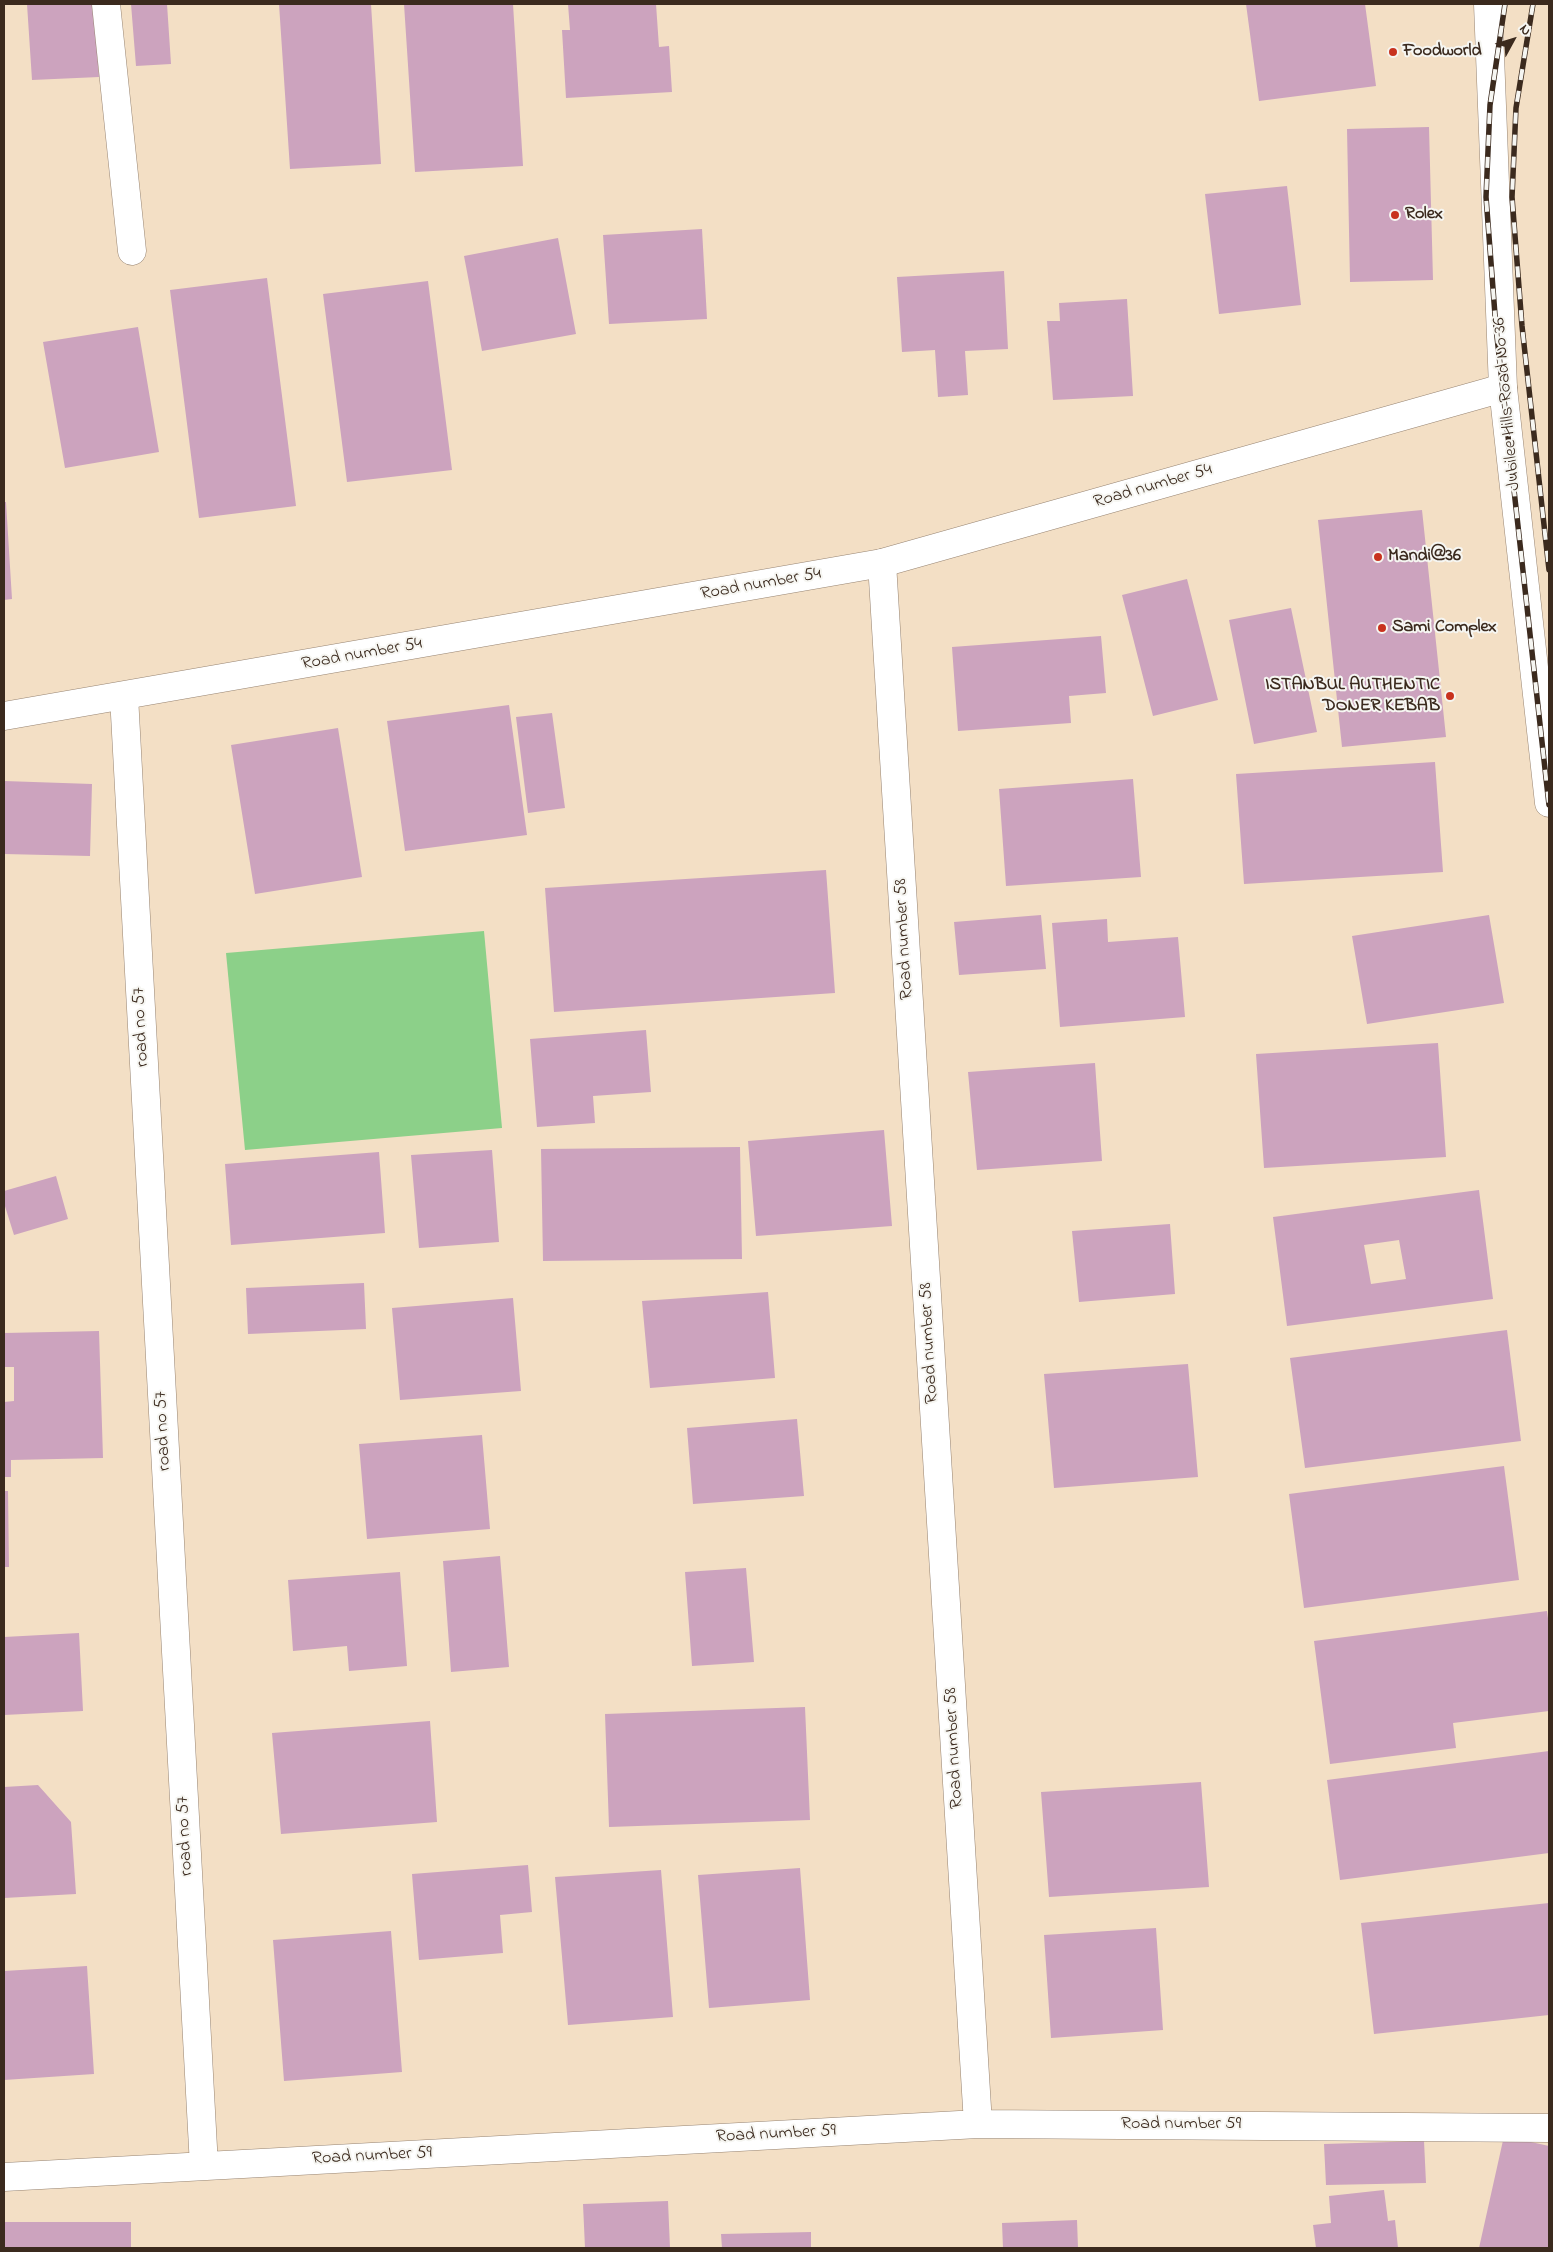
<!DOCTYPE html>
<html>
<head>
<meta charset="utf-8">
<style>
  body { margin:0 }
  #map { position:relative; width:1553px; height:2252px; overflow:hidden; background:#f3dfc5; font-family:"Indie Flower",sans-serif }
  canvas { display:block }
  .frame { position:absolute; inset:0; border:5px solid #3b2a1e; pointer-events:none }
  .north { position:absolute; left:1488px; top:15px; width:50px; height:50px; -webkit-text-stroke:4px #f6f6f2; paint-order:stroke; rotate:51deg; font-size:14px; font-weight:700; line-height:20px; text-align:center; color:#3b2a1e }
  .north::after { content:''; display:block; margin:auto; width:18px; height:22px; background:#3b2a1e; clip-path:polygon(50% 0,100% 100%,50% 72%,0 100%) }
</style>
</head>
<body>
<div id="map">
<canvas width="1553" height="2252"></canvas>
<div class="frame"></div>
<div class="north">N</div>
</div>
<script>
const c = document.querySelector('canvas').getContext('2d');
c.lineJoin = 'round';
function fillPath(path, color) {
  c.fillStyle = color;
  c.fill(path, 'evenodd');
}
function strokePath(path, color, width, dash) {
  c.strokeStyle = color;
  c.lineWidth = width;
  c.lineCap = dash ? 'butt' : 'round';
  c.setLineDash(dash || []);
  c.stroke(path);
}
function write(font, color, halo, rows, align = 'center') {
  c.font = font + ' "Indie Flower",sans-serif';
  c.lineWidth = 4;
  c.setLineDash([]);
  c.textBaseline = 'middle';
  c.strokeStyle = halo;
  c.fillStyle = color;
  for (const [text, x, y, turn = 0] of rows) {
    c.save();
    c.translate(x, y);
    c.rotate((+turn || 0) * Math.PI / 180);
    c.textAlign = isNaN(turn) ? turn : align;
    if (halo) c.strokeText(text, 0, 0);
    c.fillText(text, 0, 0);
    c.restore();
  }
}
const green = new Path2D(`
  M 484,931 L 502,1128 L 245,1150 L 226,953 Z`);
const building = new Path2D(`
  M 27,4 L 94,4 L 99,77 L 32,80 Z
  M 131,4 L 167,4 L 171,64 L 136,66 Z
  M 279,4 L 371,4 L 381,164 L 290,169 Z
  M 404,4 L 513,4 L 523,166 L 415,172 Z
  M 568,4 L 656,4 L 659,47 L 669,46 L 672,92 L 566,98 L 562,30 L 570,30 Z
  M 1246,4 L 1365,4 L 1376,86 L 1259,101 Z
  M 1429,127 L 1433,280 L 1350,282 L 1347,129 Z
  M 1287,186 L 1301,305 L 1219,314 L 1205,194 Z
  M 702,229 L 707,319 L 609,324 L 603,235 Z
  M 558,238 L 576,334 L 482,351 L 464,256 Z
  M 1004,271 L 1008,349 L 965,351 L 968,395 L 938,397 L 935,350 L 902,352 L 897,277 Z
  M 267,278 L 296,506 L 199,518 L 170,290 Z
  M 428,281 L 452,470 L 347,482 L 323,294 Z
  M 1127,299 L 1133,396 L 1053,400 L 1047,321 L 1060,321 L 1059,303 Z
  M 138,327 L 159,452 L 65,468 L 43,342 Z
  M 4,502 L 6,502 L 12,599 L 4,600 Z
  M 1422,510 L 1446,737 L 1342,747 L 1318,520 Z
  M 1187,579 L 1218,700 L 1153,716 L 1122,595 Z
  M 1291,608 L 1317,732 L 1254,744 L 1229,620 Z
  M 1101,636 L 1106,693 L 1069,696 L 1071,723 L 958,731 L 952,647 Z
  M 509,705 L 527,835 L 405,851 L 387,721 Z
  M 552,713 L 565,808 L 528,813 L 516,717 Z
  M 338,728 L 362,877 L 255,894 L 231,745 Z
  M 1435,762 L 1443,872 L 1244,884 L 1236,774 Z
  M 1133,779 L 1141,877 L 1006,886 L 999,789 Z
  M 4,781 L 92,784 L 90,856 L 4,854 Z
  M 826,870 L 835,993 L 554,1012 L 545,888 Z
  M 1041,915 L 1046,969 L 959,975 L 954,922 Z
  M 1489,915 L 1504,1003 L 1367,1024 L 1352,936 Z
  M 1107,919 L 1108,942 L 1178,937 L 1185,1017 L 1060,1027 L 1052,923 Z
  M 646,1030 L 651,1092 L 593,1096 L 595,1123 L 537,1127 L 530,1039 Z
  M 1438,1043 L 1446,1157 L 1264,1168 L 1256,1054 Z
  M 1095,1063 L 1102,1161 L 977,1170 L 968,1072 Z
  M 884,1130 L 892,1226 L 756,1236 L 748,1141 Z
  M 740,1147 L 742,1259 L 543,1261 L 541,1149 Z
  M 492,1150 L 499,1242 L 419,1248 L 411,1155 Z
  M 379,1152 L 385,1233 L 231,1245 L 225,1164 Z
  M 56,1176 L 68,1219 L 14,1235 L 4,1203 L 4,1191 Z
  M 1479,1190 L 1493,1299 L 1287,1326 L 1273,1217 ZM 1399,1240 L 1406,1279 L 1371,1284 L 1364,1245 Z
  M 1170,1224 L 1175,1294 L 1079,1302 L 1072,1231 Z
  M 364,1283 L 366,1329 L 248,1334 L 246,1288 Z
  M 768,1292 L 775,1378 L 650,1388 L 642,1301 Z
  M 513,1298 L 521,1391 L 400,1400 L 392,1308 Z
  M 1507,1330 L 1521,1441 L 1305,1468 L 1290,1358 Z
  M 99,1331 L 103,1458 L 11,1460 L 11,1477 L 4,1477 L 4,1402 L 14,1401 L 14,1367 L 4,1367 L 4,1333 Z
  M 1188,1364 L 1198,1477 L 1054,1488 L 1044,1374 Z
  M 797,1419 L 804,1496 L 693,1504 L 687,1428 Z
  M 482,1435 L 490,1529 L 367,1539 L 359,1444 Z
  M 1504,1466 L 1519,1580 L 1304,1608 L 1289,1494 Z
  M 4,1491 L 8,1491 L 9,1567 L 4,1567 Z
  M 500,1556 L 509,1667 L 451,1672 L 443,1561 Z
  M 746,1568 L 754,1662 L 692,1666 L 685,1572 Z
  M 400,1572 L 407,1666 L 349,1671 L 347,1646 L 293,1651 L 288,1580 Z
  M 1547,1611 L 1549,1626 L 1549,1711 L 1453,1723 L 1456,1748 L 1330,1764 L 1314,1641 Z
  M 79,1633 L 83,1711 L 4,1715 L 4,1637 Z
  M 805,1707 L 810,1820 L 609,1827 L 605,1714 Z
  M 430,1721 L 437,1822 L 281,1834 L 272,1733 Z
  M 1549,1751 L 1549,1853 L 1340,1880 L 1327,1780 Z
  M 1201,1782 L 1209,1887 L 1049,1897 L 1041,1792 Z
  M 38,1785 L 71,1822 L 76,1894 L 4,1898 L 4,1787 Z
  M 528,1865 L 532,1912 L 500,1915 L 503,1953 L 419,1960 L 412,1874 Z
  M 800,1868 L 810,2000 L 709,2008 L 698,1875 Z
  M 661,1870 L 673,2017 L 568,2025 L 555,1877 Z
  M 1549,1903 L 1549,2015 L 1374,2034 L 1361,1923 Z
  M 1156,1928 L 1163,2030 L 1051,2038 L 1044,1935 Z
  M 391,1931 L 402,2072 L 284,2081 L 273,1940 Z
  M 87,1966 L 94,2074 L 4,2080 L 4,1971 Z
  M 1504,2136 L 1549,2146 L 1549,2248 L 1479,2248 Z
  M 1424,2141 L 1426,2183 L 1326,2185 L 1324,2144 Z
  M 1384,2190 L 1388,2221 L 1395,2220 L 1398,2248 L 1316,2248 L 1313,2225 L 1331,2223 L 1329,2196 Z
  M 668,2201 L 670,2248 L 585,2248 L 583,2204 Z
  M 1077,2220 L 1078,2248 L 1003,2248 L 1002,2223 Z
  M 4,2222 L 131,2222 L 131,2248 L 4,2248 Z
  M 811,2232 L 811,2248 L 722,2248 L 721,2234 Z`);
const street = new Path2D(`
  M 106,4 L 132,251
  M 882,563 L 978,2124
  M 124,696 L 204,2166
  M 4,2177 L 978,2124 L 1549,2128`);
const secondary = new Path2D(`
  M 4,716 L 882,563 L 1503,388`);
const primary = new Path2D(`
  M 1488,4 L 1503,388 L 1549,803`);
const rail = new Path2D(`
  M 1505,4 L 1490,105 L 1486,197 L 1496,328 L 1549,805
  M 1533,4 L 1516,108 L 1512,197 L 1522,326 L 1549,570`);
const markers = [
  [1393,52,5,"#c8321e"],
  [1395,215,5,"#c8321e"],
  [1378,557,5,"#c8321e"],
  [1382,628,5,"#c8321e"],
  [1450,696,5,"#c8321e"]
];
const poiNames = [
  ["Foodworld",1403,52],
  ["Rolex",1405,215],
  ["Mandi@36",1388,557],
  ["Sami Complex",1392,628],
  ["ISTANBUL AUTHENTIC",1440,686,"right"],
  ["DONER KEBAB",1440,707,"right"]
];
const streetNames = [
  ["Jubilee Hills Road No 36",1508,404,-95],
  ["Road number 54",1153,487,-16],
  ["Road number 54",761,585,-10],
  ["Road number 54",362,655,-10],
  ["Road number 58",905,939,-93],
  ["road no 57",142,1027,-93],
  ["Road number 58",930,1343,-93],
  ["road no 57",164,1431,-93],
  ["Road number 58",955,1748,-93],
  ["road no 57",186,1836,-93],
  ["Road number 59",1181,2125],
  ["Road number 59",776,2135,-3],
  ["Road number 59",372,2157,-3]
];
fillPath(green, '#8cd089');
fillPath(building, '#cca3be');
strokePath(street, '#978472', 29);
strokePath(secondary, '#978472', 29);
strokePath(primary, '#978472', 29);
strokePath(street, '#fff', 28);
strokePath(secondary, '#fff', 28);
strokePath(primary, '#fff', 28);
strokePath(rail, '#3b2a1e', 5.5);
strokePath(rail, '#f6f6f2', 4, [11]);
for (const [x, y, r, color] of markers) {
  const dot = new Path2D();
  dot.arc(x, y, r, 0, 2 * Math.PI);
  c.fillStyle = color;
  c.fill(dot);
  strokePath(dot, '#f6f6f2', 2);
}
write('bold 18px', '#3b2a1e', '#f6f6f2', poiNames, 'left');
write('18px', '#3b2a1e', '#f6f6f2', streetNames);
</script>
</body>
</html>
